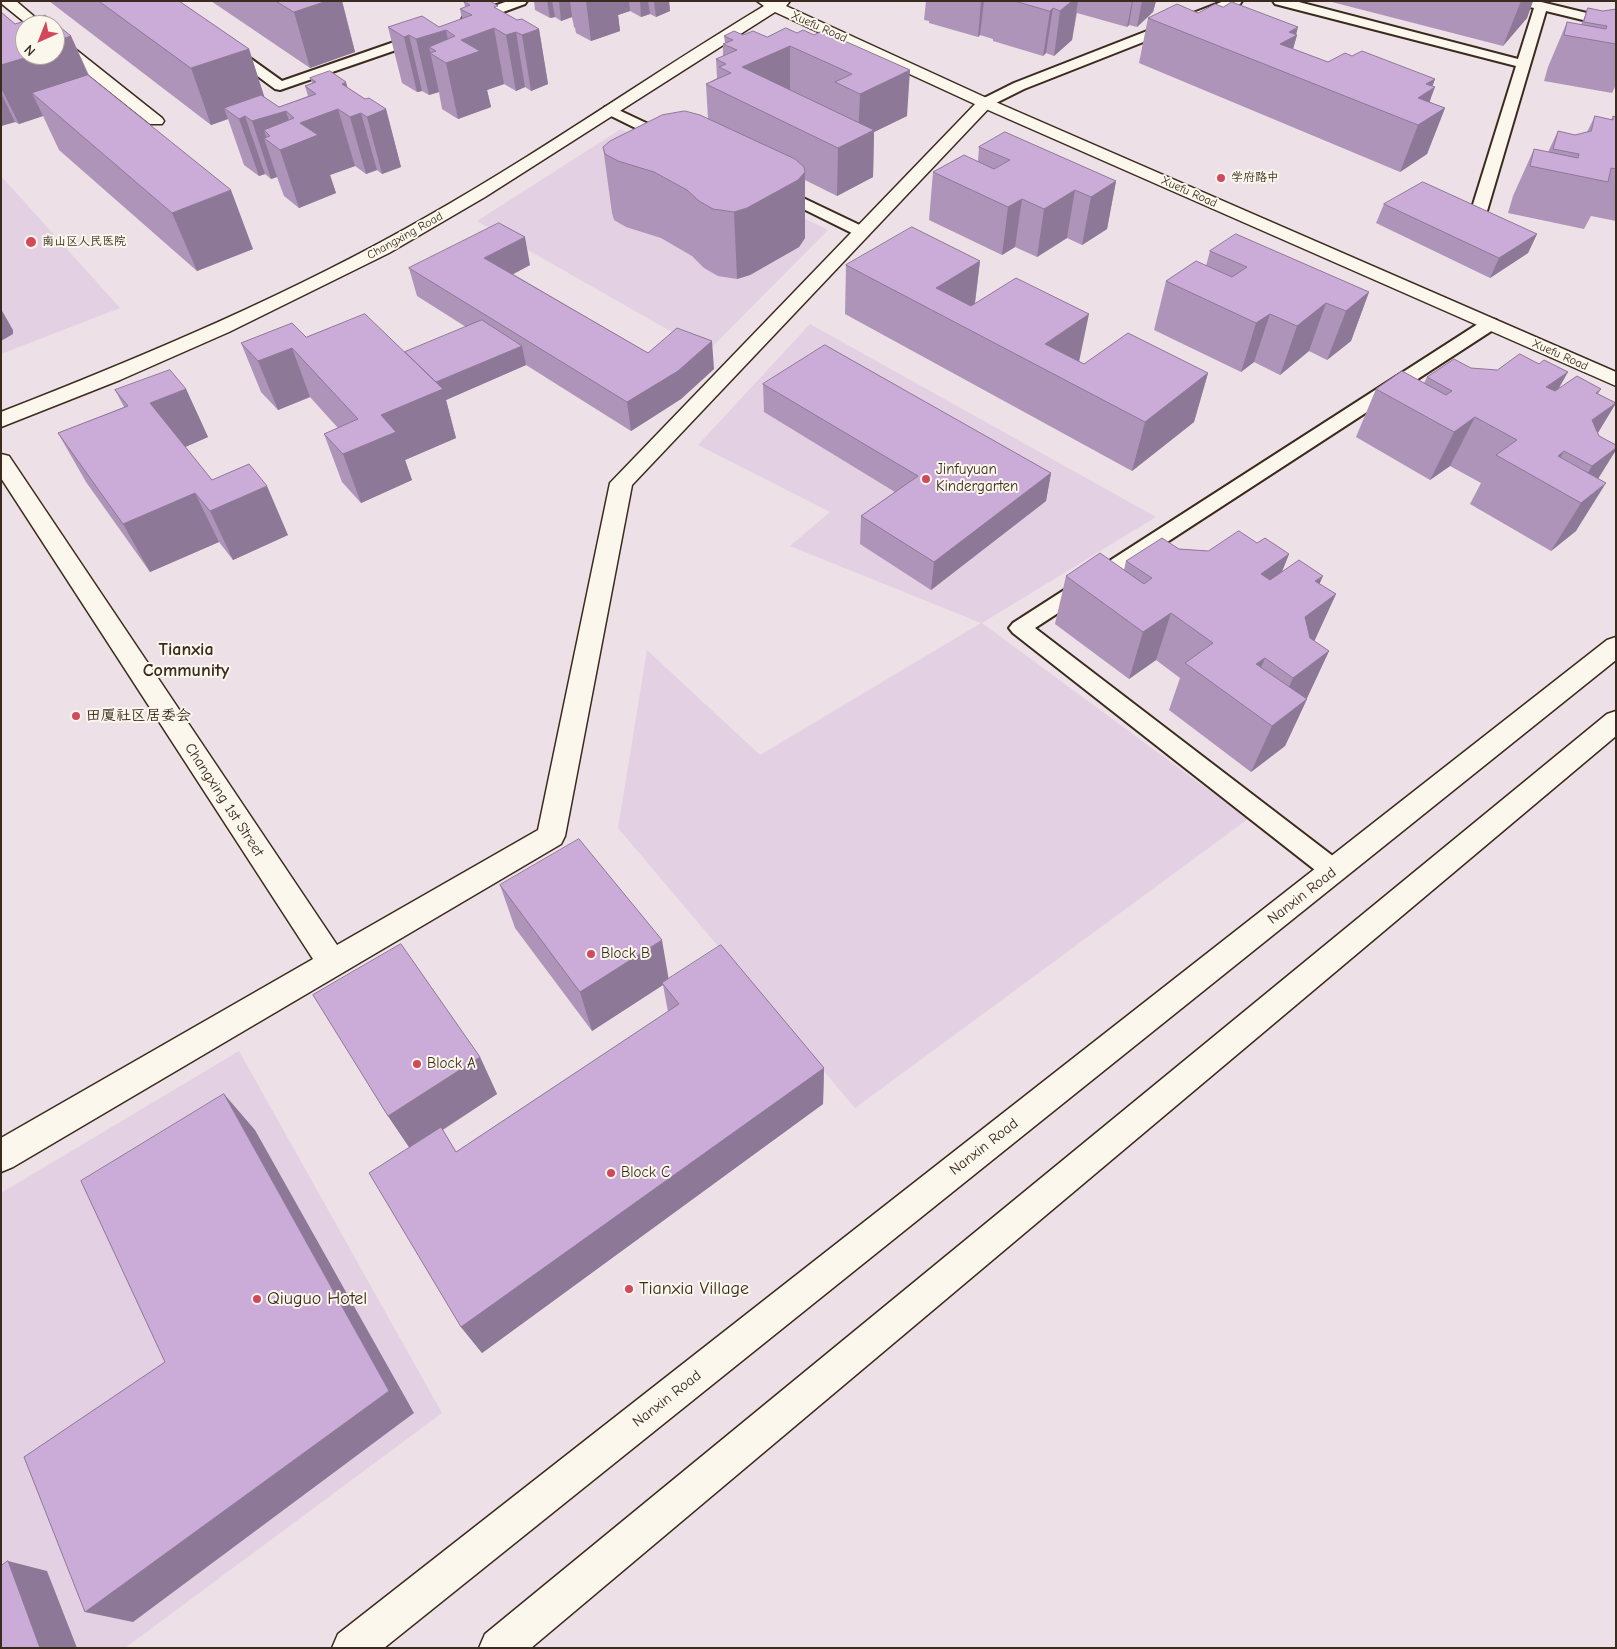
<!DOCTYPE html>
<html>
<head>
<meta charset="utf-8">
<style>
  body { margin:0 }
  #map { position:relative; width:1617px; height:1649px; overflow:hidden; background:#ede0e6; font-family:"Comic Neue",sans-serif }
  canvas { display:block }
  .frame { position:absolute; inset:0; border:2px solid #3b2a1e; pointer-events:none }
  .north { position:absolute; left:15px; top:15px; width:50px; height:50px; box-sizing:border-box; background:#fbf7ec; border:1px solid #aea59a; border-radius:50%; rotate:224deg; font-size:14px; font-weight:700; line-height:20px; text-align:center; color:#3b2a1e }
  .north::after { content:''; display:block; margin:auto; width:18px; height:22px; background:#d1495b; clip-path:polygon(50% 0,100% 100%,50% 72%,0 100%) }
</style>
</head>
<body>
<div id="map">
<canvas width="1617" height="1649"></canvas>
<div class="frame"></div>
<div class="north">N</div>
</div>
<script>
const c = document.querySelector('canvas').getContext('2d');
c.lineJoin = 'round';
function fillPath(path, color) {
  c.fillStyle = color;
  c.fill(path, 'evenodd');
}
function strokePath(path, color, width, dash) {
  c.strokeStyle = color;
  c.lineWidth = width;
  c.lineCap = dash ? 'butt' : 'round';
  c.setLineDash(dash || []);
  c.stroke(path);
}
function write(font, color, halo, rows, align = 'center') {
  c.font = font + ' "Comic Neue","LXGW WenKai TC",sans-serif';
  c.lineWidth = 4;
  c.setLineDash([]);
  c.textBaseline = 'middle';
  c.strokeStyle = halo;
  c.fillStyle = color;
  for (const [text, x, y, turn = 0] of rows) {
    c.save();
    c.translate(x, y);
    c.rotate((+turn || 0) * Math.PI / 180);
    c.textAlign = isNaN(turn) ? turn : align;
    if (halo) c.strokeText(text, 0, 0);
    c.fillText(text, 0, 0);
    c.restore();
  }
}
const built = new Path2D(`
  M 621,129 L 828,230 L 707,352 L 477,221 Z
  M 1,176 L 120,308 L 1,354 Z
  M 810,324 L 1156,517 L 982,623 L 1248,819 L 855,1108 L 618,828 L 647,650 L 760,755 L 981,623 L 790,546 L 830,512 L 698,445 Z
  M 239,1051 L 442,1413 L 125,1648 L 1,1648 L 1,1193 Z`);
const lane = new Path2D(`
  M 508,1 L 527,1 L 525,4 L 473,23 L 468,24 L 462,20 L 463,17 Z
  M 1224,1 L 1242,1 L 1240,4 L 1024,89 L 990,106 L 980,106 L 978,103 L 980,100 L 1014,83 Z
  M 1273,1 L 1295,1 L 1518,59 L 1534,8 L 1516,4 L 1514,1 L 1537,1 L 1616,20 L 1616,28 L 1546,11 L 1487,211 L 1484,214 L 1474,214 L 1471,211 L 1516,66 L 1275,4 Z
  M 423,32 L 428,33 L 430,36 L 428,39 L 280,90 L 275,89 L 221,49 L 228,45 L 233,46 L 282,81 Z
  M 610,106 L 676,137 L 678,140 L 676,143 L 666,143 L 605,113 L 603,110 L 605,107 Z
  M 778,186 L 868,229 L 870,232 L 868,235 L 856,235 L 773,194 L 770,191 L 773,188 Z
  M 1490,319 L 1496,320 L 1498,324 L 1496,328 L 1035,628 L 1342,863 L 1345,870 L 1342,877 L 1333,880 L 1324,877 L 1013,633 L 1009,628 L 1013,623 L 1484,320 Z`);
const street = new Path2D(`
  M 1,1 L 16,1 L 44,25 L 28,25 L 2,4 Z
  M 55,35 L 60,37 L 162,118 L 164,121 L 162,124 L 150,124 L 55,48 Z
  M 985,98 L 991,100 L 993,103 L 991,106 L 632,485 L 565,836 L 561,844 L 13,1167 L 1,1172 L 1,1138 L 313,959 L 1,478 L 1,454 L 9,456 L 337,945 L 538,830 L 610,483 L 979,100 Z`);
const secondary = new Path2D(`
  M 757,1 L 790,1 L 786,6 L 991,100 L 1616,372 L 1616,386 L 979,106 L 775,12 L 485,197 L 389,253 L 229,332 L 120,380 L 1,427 L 1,412 C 147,355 292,294 428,216 C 543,151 651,74 764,6 Z
  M 1616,637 L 1616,660 L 384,1648 L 332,1648 L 338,1634 L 1607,640 Z
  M 1616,711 L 1616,736 L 531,1648 L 479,1648 L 485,1634 L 1607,714 Z`);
const wall = new Path2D(`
  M 49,1 L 179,1 L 249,49 L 264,97 L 279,107 L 308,96 L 305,86 L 312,83 L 310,78 L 348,88 L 365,99 L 386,109 L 401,167 L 382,174 L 377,170 L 366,174 L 355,166 L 330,175 L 336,193 L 299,208 L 284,196 L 277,177 L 271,179 L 265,174 L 259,176 L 244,165 L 228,119 L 211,125 Z
  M 211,1 L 342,1 L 355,52 L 310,68 Z
  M 534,1 L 669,1 L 670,11 L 656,17 L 650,14 L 641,17 L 630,11 L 618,15 L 620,31 L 591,41 L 576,33 L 575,28 L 574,27 L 572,17 L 561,21 L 555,17 L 550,18 L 535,10 Z
  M 926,1 L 1156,1 L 1153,12 L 1137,27 L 1129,25 L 1127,27 L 1077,13 L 1072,40 L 1054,56 L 1046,53 L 1043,56 L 993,41 L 993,39 L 980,35 L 978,37 L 929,23 L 929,21 L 924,20 Z
  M 1328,1 L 1533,1 L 1527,18 L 1503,46 Z
  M 464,2 L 499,10 L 517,20 L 539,29 L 548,84 L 531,91 L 525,87 L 516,91 L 504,84 L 487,90 L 491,107 L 458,119 L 442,109 L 439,92 L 429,95 L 422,91 L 417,92 L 402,83 L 388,27 L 439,27 L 462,19 L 460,9 L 465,7 Z
  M 1223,7 L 1297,35 L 1293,49 L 1328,62 L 1352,56 L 1435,79 L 1432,86 L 1430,102 L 1445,108 L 1427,154 L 1400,172 L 1139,63 L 1148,18 L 1198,13 Z
  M 1616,7 L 1616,85 L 1612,93 L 1544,81 L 1548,67 L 1567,22 L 1581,25 L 1588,8 L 1603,11 L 1615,9 Z
  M 1,12 L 15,24 L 71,36 L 89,75 L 253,249 L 197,271 L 59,150 L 43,116 L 19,124 L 15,122 L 1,126 Z
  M 797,33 L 907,116 L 874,132 L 873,177 L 837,196 L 805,180 L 805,238 L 799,247 L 750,275 L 737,279 L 718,276 L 704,268 L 692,256 L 661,238 L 626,227 L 614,220 L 612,213 L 603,147 L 708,119 L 706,84 L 717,78 L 716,59 L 723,56 L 723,44 L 725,43 L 724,36 L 743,35 L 767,37 Z
  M 1595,116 L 1611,120 L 1613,116 L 1616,117 L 1616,221 L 1591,216 L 1584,229 L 1508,213 L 1513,196 L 1534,149 L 1548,152 L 1558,131 L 1575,135 L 1587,132 Z
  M 979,147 L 1116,181 L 1107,229 L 1082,245 L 1067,238 L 1037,257 L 1015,247 L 1002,255 L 929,220 L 933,172 L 978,161 Z
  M 1384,204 L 1537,234 L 1528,253 L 1490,278 L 1376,223 Z
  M 1210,251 L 1369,292 L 1351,341 L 1327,360 L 1309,351 L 1280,375 L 1254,362 L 1241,372 L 1154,330 L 1166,281 L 1206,266 Z
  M 980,261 L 975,304 L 1084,364 L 1208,373 L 1194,422 L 1132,471 L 845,314 L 846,265 Z
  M 530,265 L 513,274 L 648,353 L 714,369 L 681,399 L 631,431 L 526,365 L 446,400 L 456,438 L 405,460 L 412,480 L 361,503 L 342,482 L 324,434 L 338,428 L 310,397 L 278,410 L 261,392 L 241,343 L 405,352 L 466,327 L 417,296 L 409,268 Z
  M 1471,368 L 1559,389 L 1601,389 L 1598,394 L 1616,403 L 1598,433 L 1599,436 L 1616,445 L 1616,450 L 1598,478 L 1576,531 L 1551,551 L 1470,504 L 1481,483 L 1450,466 L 1430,480 L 1356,437 L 1376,389 L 1424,383 L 1427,377 Z
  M 763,384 L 1051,473 L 1046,501 L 931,590 L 860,544 L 861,516 L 895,492 L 764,412 Z
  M 186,389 L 208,437 L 185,447 L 212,480 L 288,535 L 233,560 L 219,542 L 150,572 L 86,482 L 58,433 L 124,407 L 115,390 Z
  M 1257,543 L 1289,554 L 1282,571 L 1319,584 L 1336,594 L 1314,641 L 1329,651 L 1307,698 L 1306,699 L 1307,699 L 1285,746 L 1251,772 L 1169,710 L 1180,678 L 1156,660 L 1129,679 L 1055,624 L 1066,576 L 1124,570 L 1126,561 L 1179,549 L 1208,551 Z
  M 500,885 L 669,979 L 824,1068 L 823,1104 L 482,1353 L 461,1327 L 409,1147 L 388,1116 L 480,1057 L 497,1094 L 443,1130 L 456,1152 L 668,1012 L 663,985 L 592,1031 L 515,928 Z`);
const shadedWall = new Path2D(`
  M 327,1 L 342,1 L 355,52 L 310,68 L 294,12 Z
  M 547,1 L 552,1 L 555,17 L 550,18 Z
  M 559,1 L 570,1 L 572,17 L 561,21 Z
  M 586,1 L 629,1 L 630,11 L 618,15 L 620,31 L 591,41 Z
  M 640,1 L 648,1 L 650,14 L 641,17 Z
  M 654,1 L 669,1 L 670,11 L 656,17 Z
  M 981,1 L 984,1 L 980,35 L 978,37 Z
  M 1072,1 L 1078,1 L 1072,40 L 1054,56 L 1060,11 Z
  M 1132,1 L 1133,1 L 1129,25 L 1127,27 Z
  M 1142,1 L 1156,1 L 1153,12 L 1137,27 Z
  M 1521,1 L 1533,1 L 1527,18 L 1503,46 Z
  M 1053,8 L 1046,53 L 1043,56 L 1050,11 Z
  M 1298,27 L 1296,35 L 1297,35 L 1286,73 L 1280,44 L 1289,32 Z
  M 494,28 L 504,84 L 487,90 L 491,107 L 458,119 L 446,63 L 436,51 L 429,47 L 439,92 L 429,95 L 416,39 L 446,30 L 452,61 L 461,40 Z
  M 539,29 L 548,84 L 531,91 L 522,35 Z
  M 516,32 L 525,87 L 516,91 L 506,35 Z
  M 409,35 L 422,91 L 417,92 L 404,37 Z
  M 71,36 L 95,91 L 32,93 L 43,116 L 19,124 L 1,88 L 1,65 L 27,55 L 55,55 L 55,41 Z
  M 790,46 L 790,92 L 742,67 Z
  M 249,49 L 267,105 L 224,108 L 228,119 L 211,125 L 191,68 Z
  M 910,70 L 907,116 L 874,132 L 873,177 L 837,196 L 838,148 L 858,138 L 860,94 Z
  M 1435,79 L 1431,90 L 1435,87 L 1422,122 L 1445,108 L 1427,154 L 1400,172 L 1418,125 L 1418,98 L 1426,84 Z
  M 346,82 L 355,115 L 361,113 L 377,170 L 366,174 L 350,117 L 342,84 Z
  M 1,93 L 15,122 L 1,126 Z
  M 338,109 L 355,166 L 330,175 L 336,193 L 299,208 L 280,150 L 270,136 L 264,130 L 267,140 L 264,138 L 277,177 L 271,179 L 252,121 L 286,111 L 296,144 L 300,123 Z
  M 386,109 L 401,167 L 382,174 L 367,117 Z
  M 245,116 L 265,174 L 259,176 L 239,119 Z
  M 805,172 L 805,238 L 799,247 L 750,275 L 737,279 L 734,212 Z
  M 1116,181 L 1107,229 L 1082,245 L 1091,197 Z
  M 231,190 L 253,249 L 197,271 L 172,213 Z
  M 1075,190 L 1067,238 L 1037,257 L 1044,209 Z
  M 1022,199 L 1015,247 L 1002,255 L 1008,207 Z
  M 1537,234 L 1528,253 L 1490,278 L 1499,258 Z
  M 525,237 L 530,265 L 491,286 L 484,258 Z
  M 980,261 L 974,309 L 936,288 Z
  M 1369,292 L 1351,341 L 1327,360 L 1346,311 Z
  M 1326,303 L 1309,351 L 1280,375 L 1297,326 Z
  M 1,309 L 13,330 L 13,334 L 1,341 Z
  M 1089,314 L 1079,362 L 1045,344 Z
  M 1270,314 L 1254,362 L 1241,372 L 1256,323 Z
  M 712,341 L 714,369 L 681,399 L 631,431 L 627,402 Z
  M 522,346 L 526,365 L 446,400 L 456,438 L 405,460 L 412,480 L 361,503 L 343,454 L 381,415 L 420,389 Z
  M 292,348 L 310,397 L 278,410 L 258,361 Z
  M 1568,372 L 1541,420 L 1546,387 Z
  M 1208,373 L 1194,422 L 1132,471 L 1145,422 Z
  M 186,389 L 208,437 L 174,452 L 150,403 Z
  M 1616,403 L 1586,452 L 1592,420 Z
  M 1475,417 L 1450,466 L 1430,480 L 1454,432 Z
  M 1616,448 L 1616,450 L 1588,495 L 1573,498 L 1592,466 Z
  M 1564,451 L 1546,483 L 1558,456 Z
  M 1051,473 L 1046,501 L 931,590 L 934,562 Z
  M 1606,483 L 1576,531 L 1551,551 L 1581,503 Z
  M 267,486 L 288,535 L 233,560 L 210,511 Z
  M 195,493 L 219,542 L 150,572 L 123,524 Z
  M 1289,554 L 1270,602 L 1261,574 Z
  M 1323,576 L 1302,624 L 1315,581 Z
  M 1336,594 L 1314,642 L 1284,664 L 1305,617 Z
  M 1171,613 L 1156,660 L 1129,679 L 1143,632 Z
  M 1329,651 L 1307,698 L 1272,724 L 1293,678 Z
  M 1265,658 L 1245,705 L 1256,664 Z
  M 1307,699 L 1285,746 L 1251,772 L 1272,726 Z
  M 662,940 L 669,981 L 662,983 L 663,985 L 592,1031 L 580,992 Z
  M 480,1057 L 497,1094 L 411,1150 L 388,1116 Z
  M 824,1068 L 823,1104 L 482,1353 L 461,1327 Z
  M 224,1094 L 255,1130 L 414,1413 L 133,1622 L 85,1612 L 389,1391 Z
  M 8,1561 L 47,1571 L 77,1648 L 40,1648 Z`);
const building = new Path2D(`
  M 99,1 L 179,1 L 249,49 L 191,68 Z
  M 276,1 L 327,1 L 294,12 Z
  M 467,1 L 490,1 L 498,6 L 494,7 L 517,20 L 522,19 L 539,29 L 522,35 L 516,32 L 506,35 L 494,28 L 461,40 L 480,51 L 446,63 L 430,53 L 436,51 L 429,47 L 455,36 L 446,30 L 416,39 L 409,35 L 404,37 L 388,27 L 422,16 L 439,27 L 472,15 L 460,9 L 470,5 L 464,2 Z
  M 1015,1 L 1072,1 L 1060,11 L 1053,8 L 1050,11 Z
  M 1232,2 L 1298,27 L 1289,32 L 1297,35 L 1280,44 L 1328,62 L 1345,53 L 1352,56 L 1362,51 L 1435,79 L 1426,84 L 1435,87 L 1418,98 L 1445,108 L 1418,125 L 1148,18 L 1177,4 L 1198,13 L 1215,4 L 1223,7 Z
  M 1588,8 L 1603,11 L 1616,9 L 1616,44 L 1564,35 L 1567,22 L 1606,29 L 1607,26 L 1584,22 Z
  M 1,12 L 15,24 L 45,15 L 71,36 L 55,41 L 55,25 L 25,25 L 25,55 L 31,56 L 1,65 Z
  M 786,28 L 797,33 L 803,30 L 814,35 L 822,31 L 910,70 L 860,94 L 835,82 L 852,74 L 790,46 L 742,67 L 874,130 L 838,148 L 706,84 L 731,73 L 719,67 L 726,64 L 716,59 L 737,50 L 723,44 L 733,40 L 724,36 L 734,31 L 743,35 L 753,31 L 767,37 Z
  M 330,71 L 346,82 L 342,84 L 365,99 L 369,98 L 386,109 L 367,117 L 361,113 L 350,117 L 338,109 L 300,123 L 318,135 L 280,150 L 264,138 L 270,136 L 264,130 L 294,118 L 286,111 L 252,121 L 245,116 L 239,119 L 224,108 L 261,95 L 279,107 L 316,94 L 305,86 L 316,82 L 310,78 Z
  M 88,75 L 231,190 L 172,213 L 32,93 Z
  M 685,111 L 700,115 L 795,159 L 804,167 L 805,172 L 798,180 L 747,208 L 734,212 L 713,209 L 699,201 L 687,190 L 654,172 L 618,161 L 605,154 L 603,147 L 610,141 L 662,115 Z
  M 1595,116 L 1613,120 L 1613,116 L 1616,117 L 1616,169 L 1611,168 L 1608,182 L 1530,166 L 1534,149 L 1578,158 L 1579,154 L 1553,149 L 1558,131 L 1575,135 L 1591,131 Z
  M 1005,132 L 1116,181 L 1091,197 L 1075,190 L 1044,209 L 1022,199 L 1008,207 L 933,172 L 964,155 L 994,169 L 1010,160 L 979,147 Z
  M 1423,182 L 1537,234 L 1499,258 L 1384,204 Z
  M 499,223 L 525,237 L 484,258 L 648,353 L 677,328 L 712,341 L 678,371 L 627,402 L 409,268 Z
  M 912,227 L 980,261 L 936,288 L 971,306 L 1016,278 L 1089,314 L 1045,344 L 1084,364 L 1128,333 L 1208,373 L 1145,422 L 846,265 Z
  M 1236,234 L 1369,292 L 1346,311 L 1326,303 L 1297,326 L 1270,314 L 1256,323 L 1166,281 L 1196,261 L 1232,277 L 1247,267 L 1210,251 Z
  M 365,314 L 443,389 L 381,415 L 396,432 L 343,454 L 324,434 L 358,419 L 292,348 L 258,361 L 241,343 L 292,323 L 306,337 Z
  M 482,320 L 522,346 L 436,382 L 405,352 Z
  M 825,345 L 1051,473 L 934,562 L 861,516 L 918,476 L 763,384 Z
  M 1520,354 L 1539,364 L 1544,360 L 1568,372 L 1546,387 L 1555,391 L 1577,376 L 1601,389 L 1596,393 L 1616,403 L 1592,420 L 1599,436 L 1616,445 L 1616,448 L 1592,466 L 1564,451 L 1558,456 L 1606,483 L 1581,503 L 1496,455 L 1517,440 L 1475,417 L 1454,432 L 1376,389 L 1402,371 L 1446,395 L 1452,391 L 1427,377 L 1454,359 L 1471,368 L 1497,370 Z
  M 170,370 L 186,389 L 150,403 L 212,480 L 249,464 L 267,486 L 210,511 L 195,493 L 123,524 L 58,433 L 128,406 L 115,390 Z
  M 1239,531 L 1257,543 L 1265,538 L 1289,554 L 1261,574 L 1270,580 L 1299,560 L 1323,576 L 1315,581 L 1336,594 L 1305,617 L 1310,638 L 1329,651 L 1293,678 L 1265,658 L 1256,664 L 1307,699 L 1272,726 L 1185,663 L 1213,643 L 1171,613 L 1143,632 L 1066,576 L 1100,553 L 1144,584 L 1152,578 L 1126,561 L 1162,538 L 1179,549 L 1208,551 Z
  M 579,839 L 662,940 L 580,992 L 500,885 Z
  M 401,944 L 480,1057 L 388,1116 L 313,995 Z
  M 721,945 L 824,1068 L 461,1327 L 369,1173 L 441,1127 L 456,1152 L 679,1004 L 662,983 Z
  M 224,1094 L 389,1391 L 85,1612 L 24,1457 L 165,1362 L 81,1181 Z
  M 8,1561 L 40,1648 L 1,1648 L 1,1566 Z`);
const markers = [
  [1221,178,5,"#d1495b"],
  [31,242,6,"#d1495b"],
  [926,479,5,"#d1495b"],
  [76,716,5,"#d1495b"],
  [591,954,5,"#d1495b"],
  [417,1064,5,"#d1495b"],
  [611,1173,5,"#d1495b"],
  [629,1289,5,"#d1495b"],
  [257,1299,5,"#d1495b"]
];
const farStreetnames = [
  ["Xuefu Road",819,27,24],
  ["Xuefu Road",1189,192,24],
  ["Changxing Road",405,236,-29],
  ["Xuefu Road",1560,355,24]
];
const farPoinames = [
  ["学府路中",1231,178],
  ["南山区人民医院",42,242]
];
const poiNames = [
  ["Jinfuyuan",936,470],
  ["Kindergarten",936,487],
  ["田厦社区居委会",86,716],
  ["Block B",601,954],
  ["Block A",427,1064],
  ["Block C",621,1173]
];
const streetNames = [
  ["Changxing 1st Street",224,800,57],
  ["Nanxin Road",1302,896,-38],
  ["Nanxin Road",984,1147,-38],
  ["Nanxin Road",667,1399,-38]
];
const quarterNames = [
  ["Tianxia",186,650],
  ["Community",186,671]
];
const nearPoinames = [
  ["Tianxia Village",639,1289],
  ["Qiuguo Hotel",267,1299]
];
fillPath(built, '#e3d0e2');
strokePath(lane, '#3b2a1e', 4);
strokePath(street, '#3b2a1e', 3);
strokePath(secondary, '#3b2a1e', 3);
fillPath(lane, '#fbf7ec');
fillPath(street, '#fbf7ec');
fillPath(secondary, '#fbf7ec');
fillPath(wall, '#af94ba');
fillPath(shadedWall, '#8e7897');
fillPath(building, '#cbacd8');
strokePath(building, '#8e7897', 1);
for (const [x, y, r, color] of markers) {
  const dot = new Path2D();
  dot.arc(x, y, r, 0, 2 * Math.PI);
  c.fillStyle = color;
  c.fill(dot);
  strokePath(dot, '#fbf7ec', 2);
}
write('12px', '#3b2a1e', '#fbf7ec', farStreetnames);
write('12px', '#3b2a1e', '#fbf7ec', farPoinames, 'left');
write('15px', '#3b2a1e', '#fbf7ec', poiNames, 'left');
write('15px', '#3b2a1e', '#fbf7ec', streetNames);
write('bold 18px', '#3b2a1e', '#fbf7ec', quarterNames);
write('18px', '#3b2a1e', '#fbf7ec', nearPoinames, 'left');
</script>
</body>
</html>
